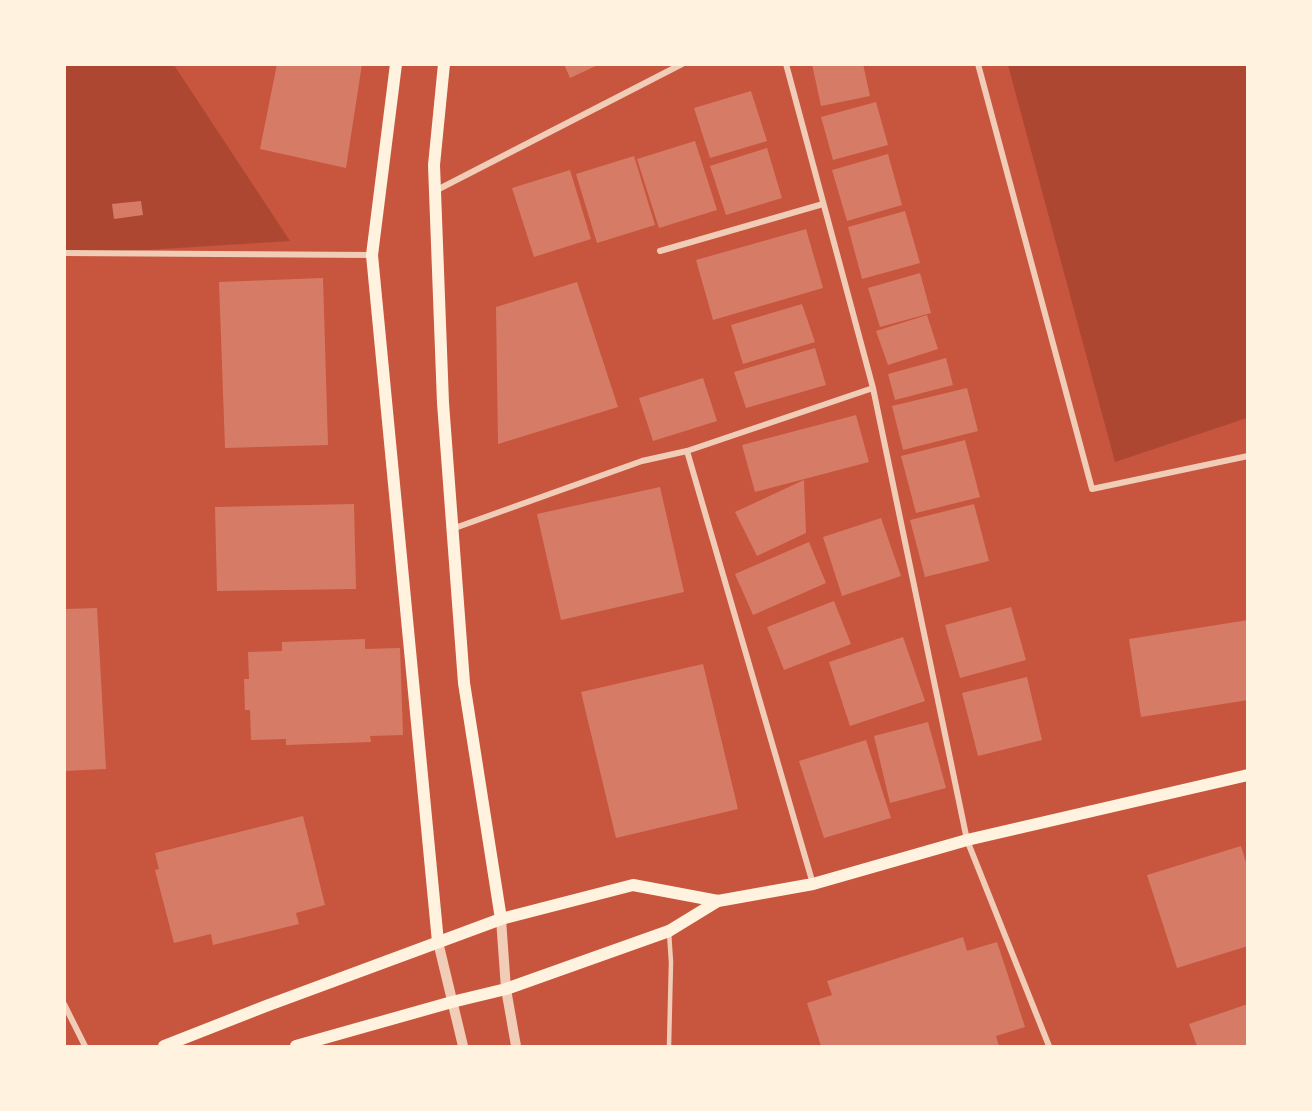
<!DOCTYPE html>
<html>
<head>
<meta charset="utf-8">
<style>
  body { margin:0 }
  #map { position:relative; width:1312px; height:1111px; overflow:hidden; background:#c8553d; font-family:"Public Sans",sans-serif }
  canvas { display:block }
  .frame { position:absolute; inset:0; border:66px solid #fff3e0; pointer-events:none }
</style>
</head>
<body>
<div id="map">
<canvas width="1312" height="1111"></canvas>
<div class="frame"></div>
</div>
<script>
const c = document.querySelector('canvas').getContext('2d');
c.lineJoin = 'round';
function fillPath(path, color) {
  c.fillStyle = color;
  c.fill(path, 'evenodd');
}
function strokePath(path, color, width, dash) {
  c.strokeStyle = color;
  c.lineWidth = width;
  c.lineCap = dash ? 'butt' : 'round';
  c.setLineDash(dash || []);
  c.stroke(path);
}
const green = new Path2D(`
  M 65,65 L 174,65 L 290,241 L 65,255 Z
  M 1008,65 L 1247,65 L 1247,418 L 1115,462 Z`);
const building = new Path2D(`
  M 277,64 L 362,64 L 346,168 L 260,149 Z
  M 564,64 L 600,64 L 570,78 Z
  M 812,64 L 863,64 L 870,96 L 821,106 Z
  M 751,91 L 767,141 L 710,158 L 694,108 Z
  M 876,102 L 888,145 L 833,160 L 821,117 Z
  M 695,141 L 717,210 L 659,228 L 637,159 Z
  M 767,148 L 782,198 L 726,215 L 710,166 Z
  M 888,154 L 902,205 L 847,221 L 832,170 Z
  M 634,156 L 655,225 L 597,243 L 576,174 Z
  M 570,170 L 591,239 L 534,257 L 512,188 Z
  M 141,201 L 143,215 L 114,219 L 112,204 Z
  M 905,211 L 920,263 L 862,279 L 848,227 Z
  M 806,229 L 823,288 L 713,320 L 696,260 Z
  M 920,273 L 931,313 L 880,327 L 868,288 Z
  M 323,278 L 328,445 L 225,448 L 219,282 Z
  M 577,282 L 618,407 L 498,444 L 496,307 Z
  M 802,304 L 815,342 L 743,364 L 731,325 Z
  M 927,315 L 938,349 L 888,365 L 876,331 Z
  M 815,348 L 826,385 L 746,408 L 734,372 Z
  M 946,358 L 953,385 L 895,400 L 888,374 Z
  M 703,378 L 717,421 L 653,441 L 639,398 Z
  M 967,388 L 978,431 L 903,450 L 892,406 Z
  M 856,415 L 869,462 L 755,492 L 742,445 Z
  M 965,440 L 980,497 L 916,513 L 901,456 Z
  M 804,480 L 806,533 L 757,556 L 735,512 Z
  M 660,487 L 684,592 L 561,620 L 537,514 Z
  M 354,504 L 356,589 L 217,591 L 215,507 Z
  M 974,504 L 989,561 L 925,577 L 910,520 Z
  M 881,518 L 901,576 L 842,596 L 823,537 Z
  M 809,542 L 826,583 L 753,615 L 735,574 Z
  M 834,601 L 851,644 L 784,670 L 767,627 Z
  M 1011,607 L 1026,660 L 960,678 L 945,625 Z
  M 97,608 L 106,769 L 64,771 L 64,609 Z
  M 1248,620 L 1248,700 L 1141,717 L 1129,639 Z
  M 903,637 L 925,701 L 850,726 L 829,662 Z
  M 365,639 L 365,649 L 400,648 L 403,735 L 370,736 L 371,742 L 286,745 L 286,739 L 251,740 L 250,710 L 245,710 L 244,679 L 249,679 L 248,652 L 282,651 L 282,642 Z
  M 703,664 L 738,809 L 616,838 L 581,692 Z
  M 1027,677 L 1042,740 L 978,756 L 962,693 Z
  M 928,722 L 946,788 L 890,803 L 874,736 Z
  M 866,740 L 891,818 L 824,838 L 799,761 Z
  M 303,816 L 325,905 L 296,913 L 299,924 L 213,945 L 211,934 L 174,943 L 155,870 L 159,869 L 155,853 Z
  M 1241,846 L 1248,869 L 1248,946 L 1177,968 L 1147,875 Z
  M 963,937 L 967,951 L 997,942 L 1025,1027 L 996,1036 L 999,1046 L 821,1046 L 807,1003 L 832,995 L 827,981 Z
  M 1248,1004 L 1248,1046 L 1197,1046 L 1189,1024 Z`);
const service = new Path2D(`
  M 669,932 L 671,962 L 669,1046`);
const minor = new Path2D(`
  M 786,64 L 873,388 L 967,840 L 1049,1046
  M 978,64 L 1092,489 L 1248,456
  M 435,191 L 682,64
  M 660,251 L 823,204
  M 64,253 L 372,255
  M 687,451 L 873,388
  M 452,529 L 642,461 L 687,451 L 813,884
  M 64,1004 L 85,1046`);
const tertiary = new Path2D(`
  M 501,919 L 506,989 L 516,1046
  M 438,942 L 463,1046`);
const secondary = new Path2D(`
  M 396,64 L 372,255 L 438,942
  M 444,64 L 434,165 L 443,403 L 464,683 L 501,919
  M 164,1046 L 266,1006 L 501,919 L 633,885 L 718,901 L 813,884 L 967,840 L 1248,775
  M 296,1046 L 452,1002 L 506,989 L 669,931 L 718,901`);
fillPath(green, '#ae4732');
fillPath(building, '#d67c66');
strokePath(service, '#f1ccb7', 4.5);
strokePath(minor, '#f1ccb7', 6);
strokePath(tertiary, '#f1ccb7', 10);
strokePath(secondary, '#fff3e0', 12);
</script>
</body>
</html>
